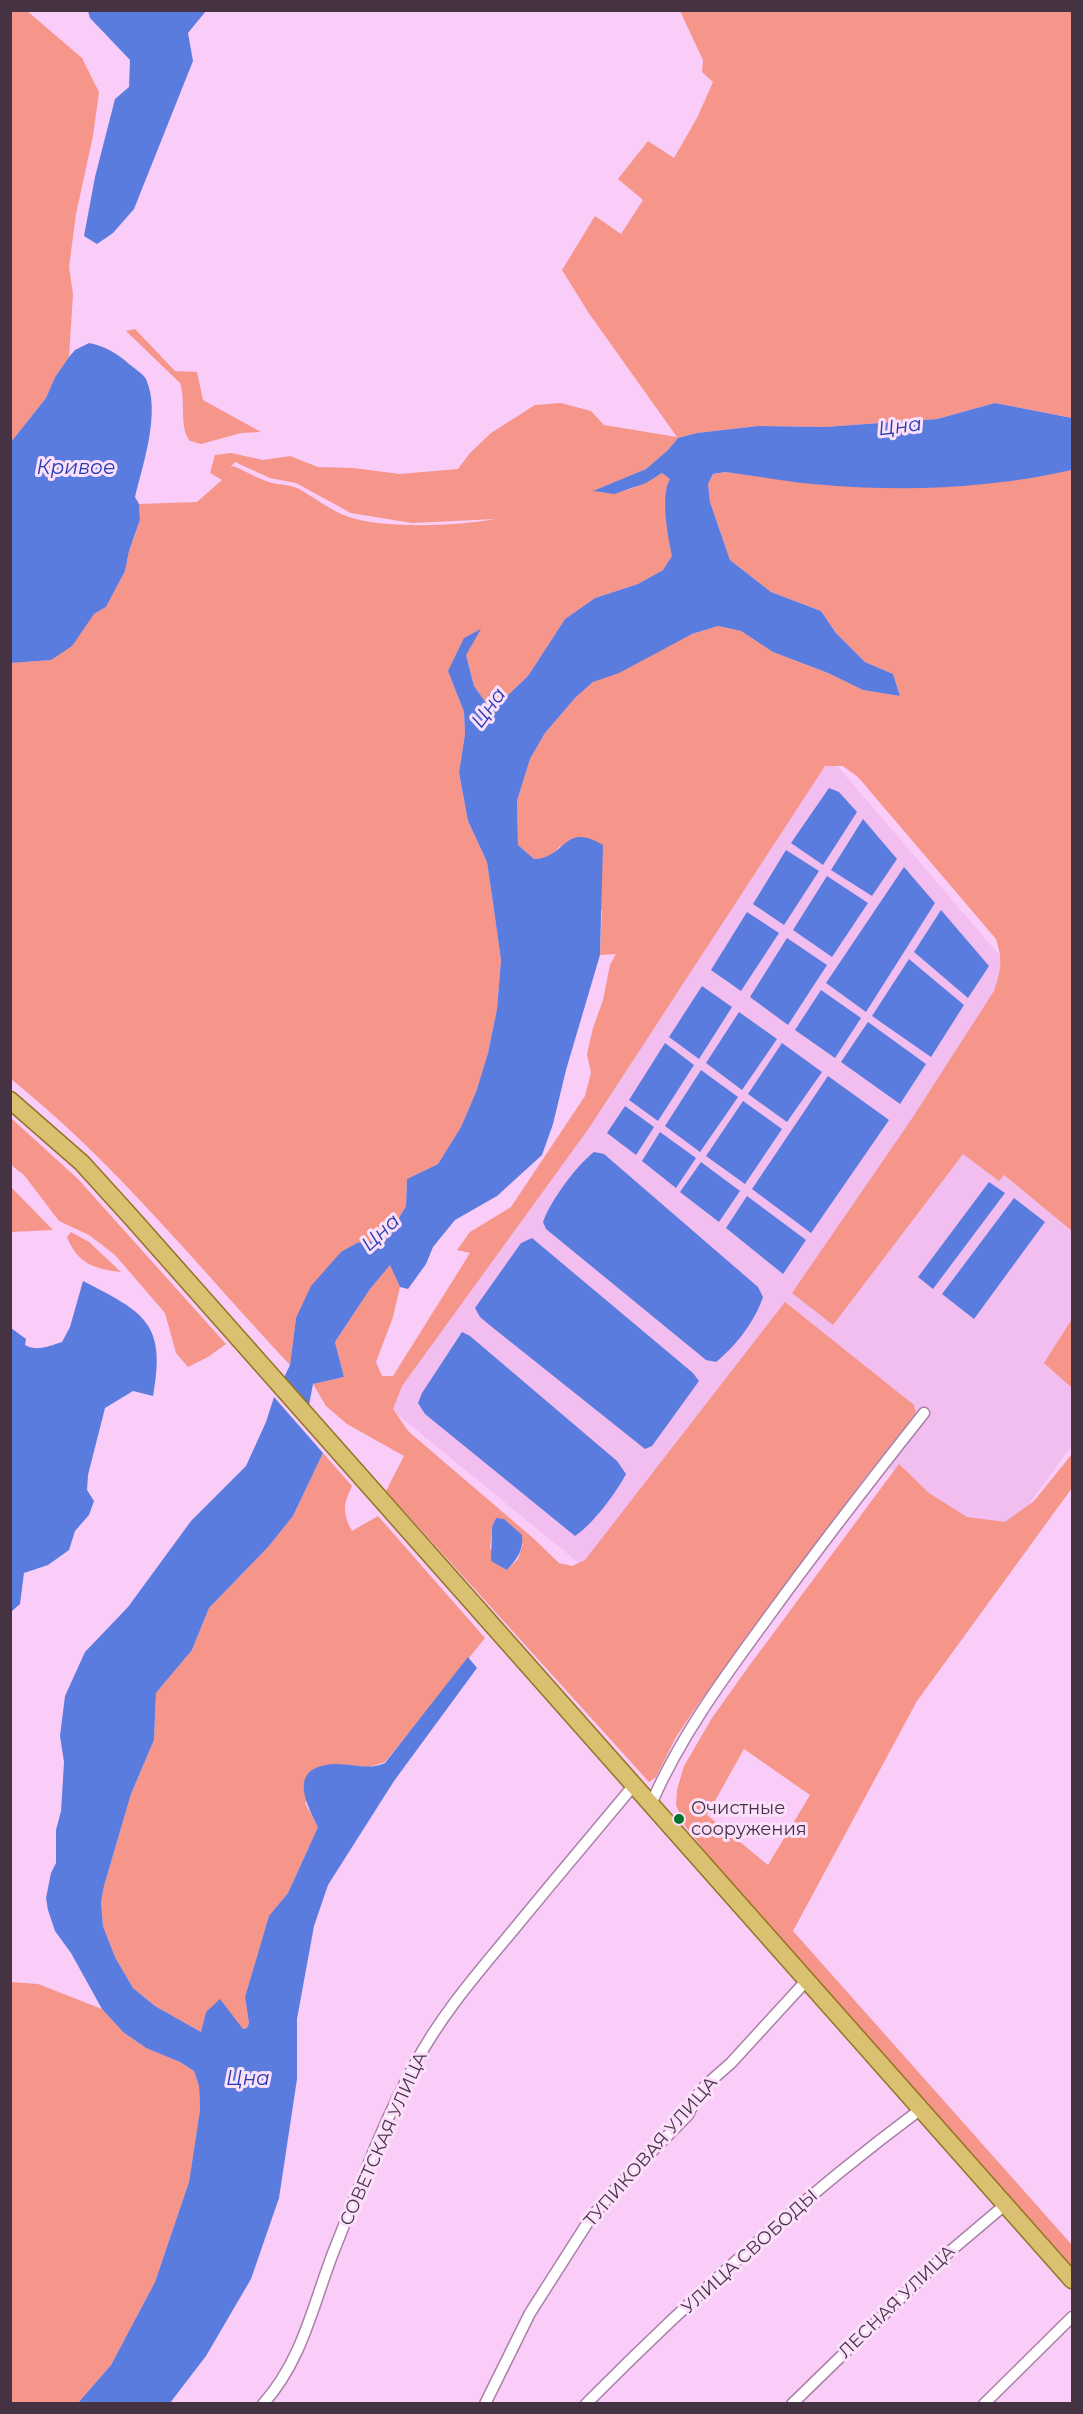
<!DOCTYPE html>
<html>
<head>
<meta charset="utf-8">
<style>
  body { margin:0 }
  #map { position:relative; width:1083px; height:2414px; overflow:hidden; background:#faccf8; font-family:Montserrat,sans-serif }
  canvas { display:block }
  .frame { position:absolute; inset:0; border:12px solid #453344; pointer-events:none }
</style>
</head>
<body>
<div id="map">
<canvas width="1083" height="2414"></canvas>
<div class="frame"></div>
</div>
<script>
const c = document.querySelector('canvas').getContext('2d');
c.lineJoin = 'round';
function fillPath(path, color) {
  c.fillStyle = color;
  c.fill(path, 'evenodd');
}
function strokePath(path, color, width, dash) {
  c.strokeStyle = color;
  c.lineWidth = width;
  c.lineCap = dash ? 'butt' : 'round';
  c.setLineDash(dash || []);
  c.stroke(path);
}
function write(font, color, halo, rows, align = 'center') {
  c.font = font + ' Montserrat,sans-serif';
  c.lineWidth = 6;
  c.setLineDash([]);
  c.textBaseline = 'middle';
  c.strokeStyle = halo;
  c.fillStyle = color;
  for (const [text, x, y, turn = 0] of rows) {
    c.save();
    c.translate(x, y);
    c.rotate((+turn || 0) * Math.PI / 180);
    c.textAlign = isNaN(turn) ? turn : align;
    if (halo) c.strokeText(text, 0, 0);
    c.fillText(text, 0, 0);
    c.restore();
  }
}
const built = new Path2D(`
  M 828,755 L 1006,963 L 1004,982 L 922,1109 L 1072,1231 L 1072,1319 L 1051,1353 L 1072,1372 L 1072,1445 L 1013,1526 L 962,1525 L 875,1456 L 586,1569 L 385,1404 Z`);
const green = new Path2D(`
  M 26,10 L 82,58 L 99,92 L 93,136 L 76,214 L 69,267 L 73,294 L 69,357 L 55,377 L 46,398 L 11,442 L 10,11 Z
  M 680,11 L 1072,11 L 1072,418 L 995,403 L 937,419 L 825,427 L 758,426 L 697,433 L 678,438 L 668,450 L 646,469 L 594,491 C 620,497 640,486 662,473 L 671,479 C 660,495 669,537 673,556 L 663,570 L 638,584 L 595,598 L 565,619 L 528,676 L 508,695 L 489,707 L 474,686 L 466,655 L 448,671 L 464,712 L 465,734 L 459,774 L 468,821 L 487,862 L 494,910 L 501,960 L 497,1009 L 488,1053 L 476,1092 L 461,1127 L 438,1164 L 407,1179 L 406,1206 L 384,1243 L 368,1241 L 296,1318 L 290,1365 C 198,1267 117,1164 11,1079 L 10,663 L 51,660 L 94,614 L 106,607 L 125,571 L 129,551 L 140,521 L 139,504 L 197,502 L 222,480 L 210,473 L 215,455 L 231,453 L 263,460 L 290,456 L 318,467 L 353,468 L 400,474 L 458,469 L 470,453 L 491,433 L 535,405 L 561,403 L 591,411 L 604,425 L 677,437 L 588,312 L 562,270 L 595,216 L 621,234 L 643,200 L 618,179 L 648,141 L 674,158 L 697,118 L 713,82 L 702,72 L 703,60 ZM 235,462 L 270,478 L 296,483 L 351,513 L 412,523 L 495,519 C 458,526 384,529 349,517 C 331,511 314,497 297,488 C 287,484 276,485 266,481 C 254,477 244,470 233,466 L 230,468 Z
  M 135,329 L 175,371 L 197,372 L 203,400 L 261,432 L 241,433 L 201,444 L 190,441 C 179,429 186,400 180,383 L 126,331 Z
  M 1072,470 L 1072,1231 L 1004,1175 L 999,1181 L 963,1154 L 833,1325 L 792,1293 L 911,1120 L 994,991 C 1001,970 1003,961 996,939 L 858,777 L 843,766 L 825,766 L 589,1128 L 402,1386 L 393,1409 L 408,1431 L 533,1538 L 559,1563 L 572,1566 L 585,1560 L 785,1302 L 914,1405 L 916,1413 L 860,1484 L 699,1703 L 676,1737 L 656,1777 L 649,1782 L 386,1491 L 404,1456 L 347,1424 L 326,1406 L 313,1384 L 344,1377 L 335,1342 L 370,1289 L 390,1264 L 400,1287 L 393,1317 L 376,1362 L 382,1376 L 393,1376 L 470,1253 L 457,1250 L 470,1232 L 511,1207 L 585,1096 L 591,1073 L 587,1054 L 593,1028 L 603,1000 L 610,965 L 616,954 L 600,955 L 602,911 L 560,846 C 552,856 547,859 534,859 L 518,845 L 517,801 L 530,759 L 545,733 L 576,697 L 593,682 L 692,634 L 718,626 L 741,631 L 773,652 L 828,673 L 863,690 L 900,696 L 893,674 L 865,662 L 836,633 L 821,611 L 771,592 L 730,560 L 710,502 L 708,484 L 713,474 L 725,472 L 825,485 L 999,482 ZM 496,1518 L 523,1544 L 518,1559 L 507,1570 L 490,1548 L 492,1527 Z
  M 11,1118 L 78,1179 L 226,1344 L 208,1357 L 188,1367 L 176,1353 L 165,1313 L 115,1255 L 89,1235 L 59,1221 L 24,1175 L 11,1165 Z
  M 10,1186 L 53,1230 L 11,1232 Z
  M 71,1232 L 89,1242 L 121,1272 C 94,1269 77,1263 67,1237 Z
  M 1072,1319 L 1072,1388 L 1044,1363 Z
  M 323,1453 L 352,1486 C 343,1506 342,1511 352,1531 L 378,1516 L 485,1638 L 385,1762 L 369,1767 L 336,1764 L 305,1803 L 318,1827 L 288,1893 L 269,1917 L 245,1997 L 249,2023 L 247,2028 L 243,2029 L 206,2012 L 201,2032 L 155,2006 L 133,1988 L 115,1957 L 103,1926 L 101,1902 L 104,1886 L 131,1794 L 154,1740 L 156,1693 L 192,1650 L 209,1608 L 269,1546 L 293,1516 Z
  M 1072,1454 L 1072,1488 L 917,1701 L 793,1931 L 1072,2245 L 1072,2266 L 718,1868 L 685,1826 L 676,1805 L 677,1790 L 684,1766 L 712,1718 L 749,1666 L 899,1464 L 929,1493 L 967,1517 L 1005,1522 L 1034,1501 ZM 744,1749 L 810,1795 L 768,1865 L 707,1815 Z
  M 10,1982 L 38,1984 L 102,2009 L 123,2032 L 146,2048 L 180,2062 L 194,2071 L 199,2086 L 200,2110 L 189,2182 L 155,2282 L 111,2365 L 78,2403 L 11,2403 Z`);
const water = new Path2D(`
  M 88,11 L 206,11 L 188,33 L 193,61 L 134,209 L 113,233 L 97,244 L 84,236 L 95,177 L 115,99 L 129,87 L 130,60 L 90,18 Z
  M 89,343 C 104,346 117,353 129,364 C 134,368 143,374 146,379 C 161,412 143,464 135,497 L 139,504 L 140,520 L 129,551 L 125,571 L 106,607 L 94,614 L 72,646 L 51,660 L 11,663 L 11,442 L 46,398 L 55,377 L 69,357 L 75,350 Z
  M 995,403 L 1072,418 L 1072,470 C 992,488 907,492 825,485 C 792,483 758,476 725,472 L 713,474 L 708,484 L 710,502 L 730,560 L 771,592 L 821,611 L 836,633 L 865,662 L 893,674 L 900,696 L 863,690 L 828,673 L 773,652 L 741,631 L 718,626 L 692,634 L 619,673 L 593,682 L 576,697 L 545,733 L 530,759 L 517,801 L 518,845 L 534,859 C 567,858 563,821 603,845 L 600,955 L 566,1070 L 553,1124 L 542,1155 L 497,1196 L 455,1220 L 433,1247 L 426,1264 L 408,1289 L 400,1287 L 390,1265 L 370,1289 L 335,1342 L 344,1377 L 313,1384 L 305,1427 L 277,1392 L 290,1365 L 296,1318 L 311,1286 L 341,1252 L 357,1243 L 368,1241 L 384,1243 L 406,1206 L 407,1179 L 438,1164 L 461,1127 L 476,1092 L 488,1053 L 497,1009 L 501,960 L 494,910 L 487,862 L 468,821 L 459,773 L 465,734 L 464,712 L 448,671 L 464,638 L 481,629 L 466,655 L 474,686 L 489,707 L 508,695 L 528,676 L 565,619 L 595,598 L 638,584 L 663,570 L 672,556 C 668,536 660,496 670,479 L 662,473 L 646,483 L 614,494 L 593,491 L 646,469 L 668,450 L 678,438 L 697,433 L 758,426 L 825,427 L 937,419 Z
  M 829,788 L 839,792 L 857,812 L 823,865 L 791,843 Z
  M 863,819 L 897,859 L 872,896 L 831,870 Z
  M 786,850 L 819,871 L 784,925 L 753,904 Z
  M 904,867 L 935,903 L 866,1012 L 826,983 Z
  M 827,876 L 868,903 L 832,957 L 793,930 Z
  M 941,910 L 989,966 L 968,998 L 914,952 Z
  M 747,912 L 779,933 L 741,991 L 711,970 Z
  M 787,938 L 827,965 L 788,1025 L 750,997 Z
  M 909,959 L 964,1005 L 931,1057 L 872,1016 Z
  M 702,986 L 732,1007 L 699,1059 L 669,1037 Z
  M 821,990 L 861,1018 L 835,1058 L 795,1030 Z
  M 739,1012 L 777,1039 L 742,1090 L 706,1063 Z
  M 868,1022 L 926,1064 L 900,1104 L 841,1062 Z
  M 665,1043 L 694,1065 L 658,1121 L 629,1100 Z
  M 782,1043 L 822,1072 L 787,1122 L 748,1094 Z
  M 701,1070 L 738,1097 L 700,1152 L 665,1126 Z
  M 828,1076 L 889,1120 L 811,1233 L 752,1189 Z
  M 743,1101 L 782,1129 L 745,1184 L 706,1156 Z
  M 625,1106 L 654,1127 L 636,1155 L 607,1133 Z
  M 660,1132 L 696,1158 L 676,1188 L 642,1161 Z
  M 594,1152 L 604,1154 L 758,1287 L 763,1297 C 755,1321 736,1346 716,1362 L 706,1360 L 546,1229 L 543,1222 C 551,1200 576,1166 594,1152 Z
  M 701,1162 L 740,1191 L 719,1222 L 680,1192 Z
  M 989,1182 L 1005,1193 L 933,1289 L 918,1277 Z
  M 747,1196 L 806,1240 L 783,1274 L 726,1228 Z
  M 1014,1198 L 1045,1222 L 974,1319 L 942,1294 Z
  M 532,1238 L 693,1373 L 699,1381 L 652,1446 L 645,1449 L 492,1327 L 480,1317 L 475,1308 L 521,1243 Z
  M 83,1281 C 143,1312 167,1322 153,1396 L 133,1391 L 105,1408 L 88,1475 L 87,1490 L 94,1501 L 89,1515 L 75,1531 L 69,1550 L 48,1565 L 24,1573 L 20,1604 L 11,1612 L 11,1328 L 26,1339 L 25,1345 C 37,1352 49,1346 62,1342 L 70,1327 Z
  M 462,1332 L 470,1336 L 617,1461 L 626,1474 C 616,1493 593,1524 575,1536 L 425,1414 L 418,1403 L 422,1393 Z
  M 274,1397 L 323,1453 L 293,1516 L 269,1546 L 209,1608 L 192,1650 L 156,1693 L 154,1740 L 131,1794 L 104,1886 L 101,1902 L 103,1926 L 115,1957 L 133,1988 L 155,2006 L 201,2032 L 206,2012 L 220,1999 L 243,2029 L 247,2028 L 249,2023 L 245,1997 L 269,1916 L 288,1893 L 318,1827 C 305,1801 288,1767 334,1764 C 353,1763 367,1771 385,1763 L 468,1657 L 477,1668 L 394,1781 L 328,1885 L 314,1926 L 297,2019 L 297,2079 L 279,2198 L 251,2279 L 206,2356 L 170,2403 L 78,2403 L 111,2365 L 155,2282 L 189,2182 L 200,2110 L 199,2086 L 194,2071 L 180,2062 L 146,2048 L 123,2032 L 102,2009 L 71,1953 L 55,1931 L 48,1910 L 46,1898 L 51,1873 L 56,1863 L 56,1830 L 61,1811 L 64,1762 L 60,1736 L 65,1696 L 85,1652 L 128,1607 L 191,1521 L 246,1466 L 266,1422 Z
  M 496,1518 L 504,1519 L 522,1535 C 524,1550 517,1559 507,1570 L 491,1561 L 492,1527 Z`);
const street = new Path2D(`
  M 651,1804 C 681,1735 725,1676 769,1616 C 819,1547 871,1480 924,1413
  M 263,2404 C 302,2361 313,2305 333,2253 C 358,2191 382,2124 414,2066 C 439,2018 475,1976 510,1934 C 551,1884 593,1834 634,1785
  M 485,2404 L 530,2313 L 590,2219 L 618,2186 L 688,2115 L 697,2096 L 706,2085 L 731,2063 L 807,1980
  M 586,2404 C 689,2300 804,2196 921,2109
  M 792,2404 L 941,2259 L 1006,2204
  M 984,2404 L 1072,2317`);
const primary = new Path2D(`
  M 10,1100 L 82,1163 L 131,1217 L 1072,2280`);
const markers = [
  [679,1819,6,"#00752a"]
];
const poiNames = [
  ["Очистные",691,1809],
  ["сооружения",691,1830]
];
const streetNames = [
  ["СОВЕТСКАЯ УЛИЦА",384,2139,-66],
  ["ТУПИКОВАЯ УЛИЦА",651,2152,-49],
  ["УЛИЦА СВОБОДЫ",750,2252,-42],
  ["ЛЕСНАЯ УЛИЦА",897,2302,-44]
];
const waterNames = [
  ["Цна",900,427,-7],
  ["Кривое",76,468],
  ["Цна",489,708,-54],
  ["Цна",381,1233,-43],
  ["Цна",248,2079]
];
fillPath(built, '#f1beef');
fillPath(green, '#f69589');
fillPath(water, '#5b7cdf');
strokePath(street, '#aa80a9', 13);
strokePath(primary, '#967324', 19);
strokePath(street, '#fff', 10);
strokePath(primary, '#dac071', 16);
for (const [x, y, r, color] of markers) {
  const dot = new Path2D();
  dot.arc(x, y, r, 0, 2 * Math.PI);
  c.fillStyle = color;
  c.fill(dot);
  strokePath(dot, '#fce0fb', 2);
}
write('18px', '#453344', '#fce0fb', poiNames, 'left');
write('18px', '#453344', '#fce0fb', streetNames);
write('italic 20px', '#243db0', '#fce0fb', waterNames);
</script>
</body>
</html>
